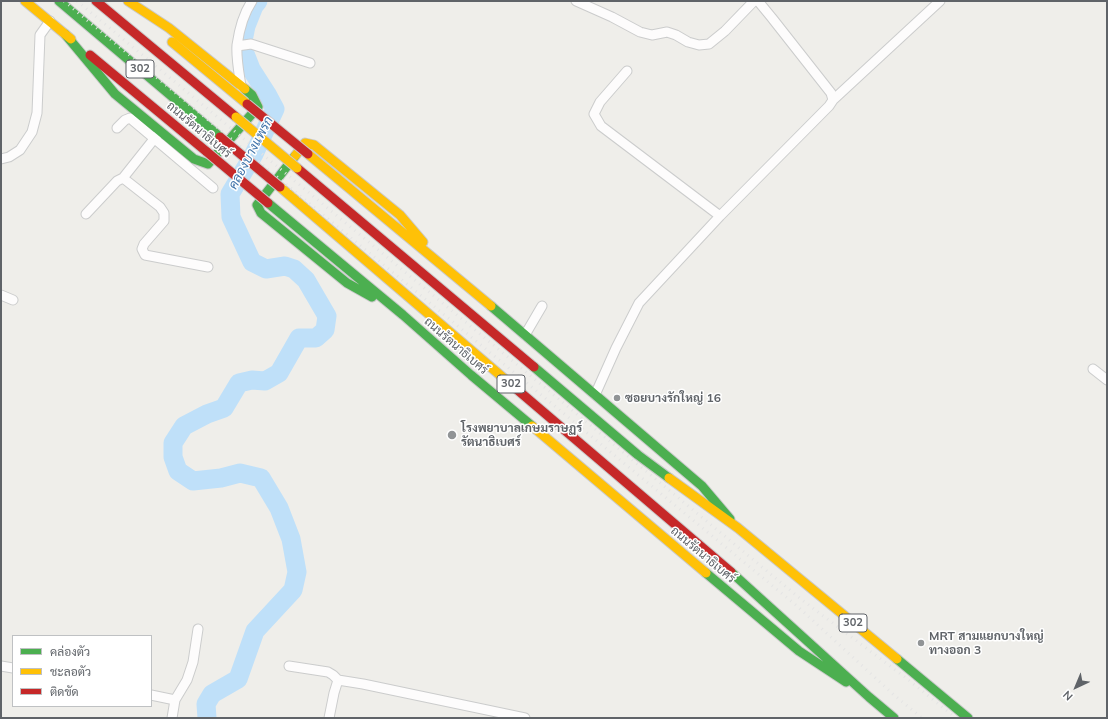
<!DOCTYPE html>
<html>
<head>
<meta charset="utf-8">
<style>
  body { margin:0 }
  #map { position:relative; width:1108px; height:719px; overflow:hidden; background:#efeeea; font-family:Mulish,Sarabun,sans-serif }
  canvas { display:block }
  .frame { position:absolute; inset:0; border:2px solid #5f6368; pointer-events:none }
  .legend { position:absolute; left:12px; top:635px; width:140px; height:72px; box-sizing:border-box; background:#fff; border:1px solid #bfc1c3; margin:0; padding:5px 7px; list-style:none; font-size:12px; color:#5f6368 }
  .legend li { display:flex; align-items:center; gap:8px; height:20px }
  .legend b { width:20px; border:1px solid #bfc1c3 }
  .north { position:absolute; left:1056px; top:667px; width:40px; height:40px; -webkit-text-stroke:3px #fff; paint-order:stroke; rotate:224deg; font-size:11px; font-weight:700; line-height:16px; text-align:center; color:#5f6368 }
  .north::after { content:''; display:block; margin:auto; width:14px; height:18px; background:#5f6368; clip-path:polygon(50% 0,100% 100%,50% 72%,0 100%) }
</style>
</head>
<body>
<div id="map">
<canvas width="1108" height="719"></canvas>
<div class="frame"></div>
<ul class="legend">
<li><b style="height:5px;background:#4caf50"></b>คล่องตัว</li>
<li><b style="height:5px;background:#ffc107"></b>ชะลอตัว</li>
<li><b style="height:5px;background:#c62828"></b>ติดขัด</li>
</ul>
<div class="north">N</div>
</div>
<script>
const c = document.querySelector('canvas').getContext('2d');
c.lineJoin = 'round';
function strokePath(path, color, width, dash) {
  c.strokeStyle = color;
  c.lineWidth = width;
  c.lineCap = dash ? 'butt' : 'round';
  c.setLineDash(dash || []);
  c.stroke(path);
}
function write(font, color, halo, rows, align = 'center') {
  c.font = font + ' Mulish,Sarabun,sans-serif';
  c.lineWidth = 3;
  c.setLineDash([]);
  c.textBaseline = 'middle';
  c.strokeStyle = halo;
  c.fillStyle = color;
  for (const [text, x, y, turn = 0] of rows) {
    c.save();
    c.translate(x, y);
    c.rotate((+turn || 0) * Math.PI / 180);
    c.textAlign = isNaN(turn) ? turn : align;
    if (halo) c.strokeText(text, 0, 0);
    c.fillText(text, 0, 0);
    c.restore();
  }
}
const river = new Path2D(`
  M 207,718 L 206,704 L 212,694 L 238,679 L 255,631 L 293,590 L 297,572 L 291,539 L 279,508 L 261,478 L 240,473 L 221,478 L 193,481 L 178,471 L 173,457 L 173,443 L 184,426 L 207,414 L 224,408 L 239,383 L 252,380 L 265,381 L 279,373 L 299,338 L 316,338 L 325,330 L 327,316 L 306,280 L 294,269 L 285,266 L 266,269 L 252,262 L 231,217 L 230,194 L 254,154 L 275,109 L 267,94 L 251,69 L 242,46 L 246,26 L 254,6 L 258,1`);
const street = new Path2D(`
  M 576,1 L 612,17 L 640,32 L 652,35 L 667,32 L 676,35 L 688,42 L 699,45 L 709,44 L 725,31 L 754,1
  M 758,1 L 772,18 L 831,93 L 833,100
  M 237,46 L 251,44 L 310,63
  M 627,71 L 600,102 L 594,114 L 601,126 L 720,216
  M 241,86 C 239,73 236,58 237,45 C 239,31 244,13 252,1
  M 117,128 L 125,120 L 130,118 L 213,188
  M 1,159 L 9,157 L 20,150 L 32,132 L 37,113 L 40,35 L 50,21
  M 123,178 L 160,207 L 164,213 L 164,221 L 144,244 L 142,249 L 145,255 L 208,267
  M 86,214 L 117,181 L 123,178 L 158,134
  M 1,295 L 13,300
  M 525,335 L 542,306
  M 1093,369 L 1107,380
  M 595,395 L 616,348 L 639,303 L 720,216 L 829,106 L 833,100 L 940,1
  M 1,666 L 13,668
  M 289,666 L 328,672 L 333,675 L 338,680 L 363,684 L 525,718
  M 151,695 L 175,700
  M 172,718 L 175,700 L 187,680 L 193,662 L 198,629
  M 329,718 L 334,693 L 338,680`);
const fast = new Path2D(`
  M 59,1 L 220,137
  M 65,34 L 115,94 L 194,159 L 208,164 L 258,107 L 252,95 L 245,89
  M 295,156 L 257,205 L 261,213 L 347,283 L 372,297
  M 268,203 L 403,315 L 471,375 L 532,426
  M 491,306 L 702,486 L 730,519
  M 534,367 L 638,455 L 669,478
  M 731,572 L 869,697 L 894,718
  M 706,573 L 799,651 L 846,682
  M 897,659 L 968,718`);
const slow = new Path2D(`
  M 25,1 L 71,39
  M 128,1 L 169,28 L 245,89
  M 172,42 L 247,104
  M 308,154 L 491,306
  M 295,156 L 305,143 L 314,145 L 400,215 L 423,242
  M 280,187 L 507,381
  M 532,426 L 706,573
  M 669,478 L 738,528 L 897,659`);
const jam = new Path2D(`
  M 96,1 L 236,117
  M 90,55 L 207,152
  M 297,168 L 534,367
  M 507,381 L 731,572`);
const rail = new Path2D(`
  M 64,1 L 797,606 L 894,695 L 922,718
  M 77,1 L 802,600 L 906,678 L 956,718`);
const slowBridge = new Path2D(`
  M 236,117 L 297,168`);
const jamBridge = new Path2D(`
  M 247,104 L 308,154
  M 220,137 L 280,187
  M 207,152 L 268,203`);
const markers = [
  [617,398,4,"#919496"],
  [452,435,5,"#919496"],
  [921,643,4,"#919496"]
];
const shields = [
  [140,69,28],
  [511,384,28],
  [853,623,28]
];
const shieldNames = [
  ["302",140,69],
  ["302",511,384],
  ["302",853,623]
];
const streetNames = [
  ["ถนนรัตนาธิเบศร์",199,130,40],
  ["ถนนรัตนาธิเบศร์",456,346,41],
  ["ถนนรัตนาธิเบศร์",703,555,40]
];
const poiNames = [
  ["ซอยบางรักใหญ่ 16",625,398],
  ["โรงพยาบาลเกษมราษฏร์",461,428],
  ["รัตนาธิเบศร์",461,442],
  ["MRT สามแยกบางใหญ่",929,636],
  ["ทางออก 3",929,650]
];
const waterNames = [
  ["คลองบางแพรก",251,153,-62]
];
strokePath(river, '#bfe0f9', 19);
strokePath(street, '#cbcccc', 11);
strokePath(fast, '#cacacb', 11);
strokePath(slow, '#cacacb', 11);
strokePath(jam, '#cacacb', 11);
strokePath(street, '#fdfcfc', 9);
strokePath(fast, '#4caf50', 9);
strokePath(slow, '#ffc107', 9);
strokePath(jam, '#c62828', 9);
strokePath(rail, '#e4e4e4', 3, [1, 5]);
strokePath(slowBridge, '#cacacb', 11, []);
strokePath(jamBridge, '#cacacb', 11, []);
strokePath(slowBridge, '#ffc107', 9);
strokePath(jamBridge, '#c62828', 9);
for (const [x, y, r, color] of markers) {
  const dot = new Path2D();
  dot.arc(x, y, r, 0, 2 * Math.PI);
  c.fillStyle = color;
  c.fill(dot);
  strokePath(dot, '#fff', 1.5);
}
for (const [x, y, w] of shields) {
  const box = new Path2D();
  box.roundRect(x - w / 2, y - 9, w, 18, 3);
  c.fillStyle = '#fff';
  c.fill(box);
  strokePath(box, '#5f6368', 1);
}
write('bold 11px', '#5f6368', null, shieldNames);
write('12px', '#5f6368', '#fff', streetNames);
write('bold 12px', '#5f6368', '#fff', poiNames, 'left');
write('italic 13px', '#4174aa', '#fff', waterNames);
</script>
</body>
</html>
